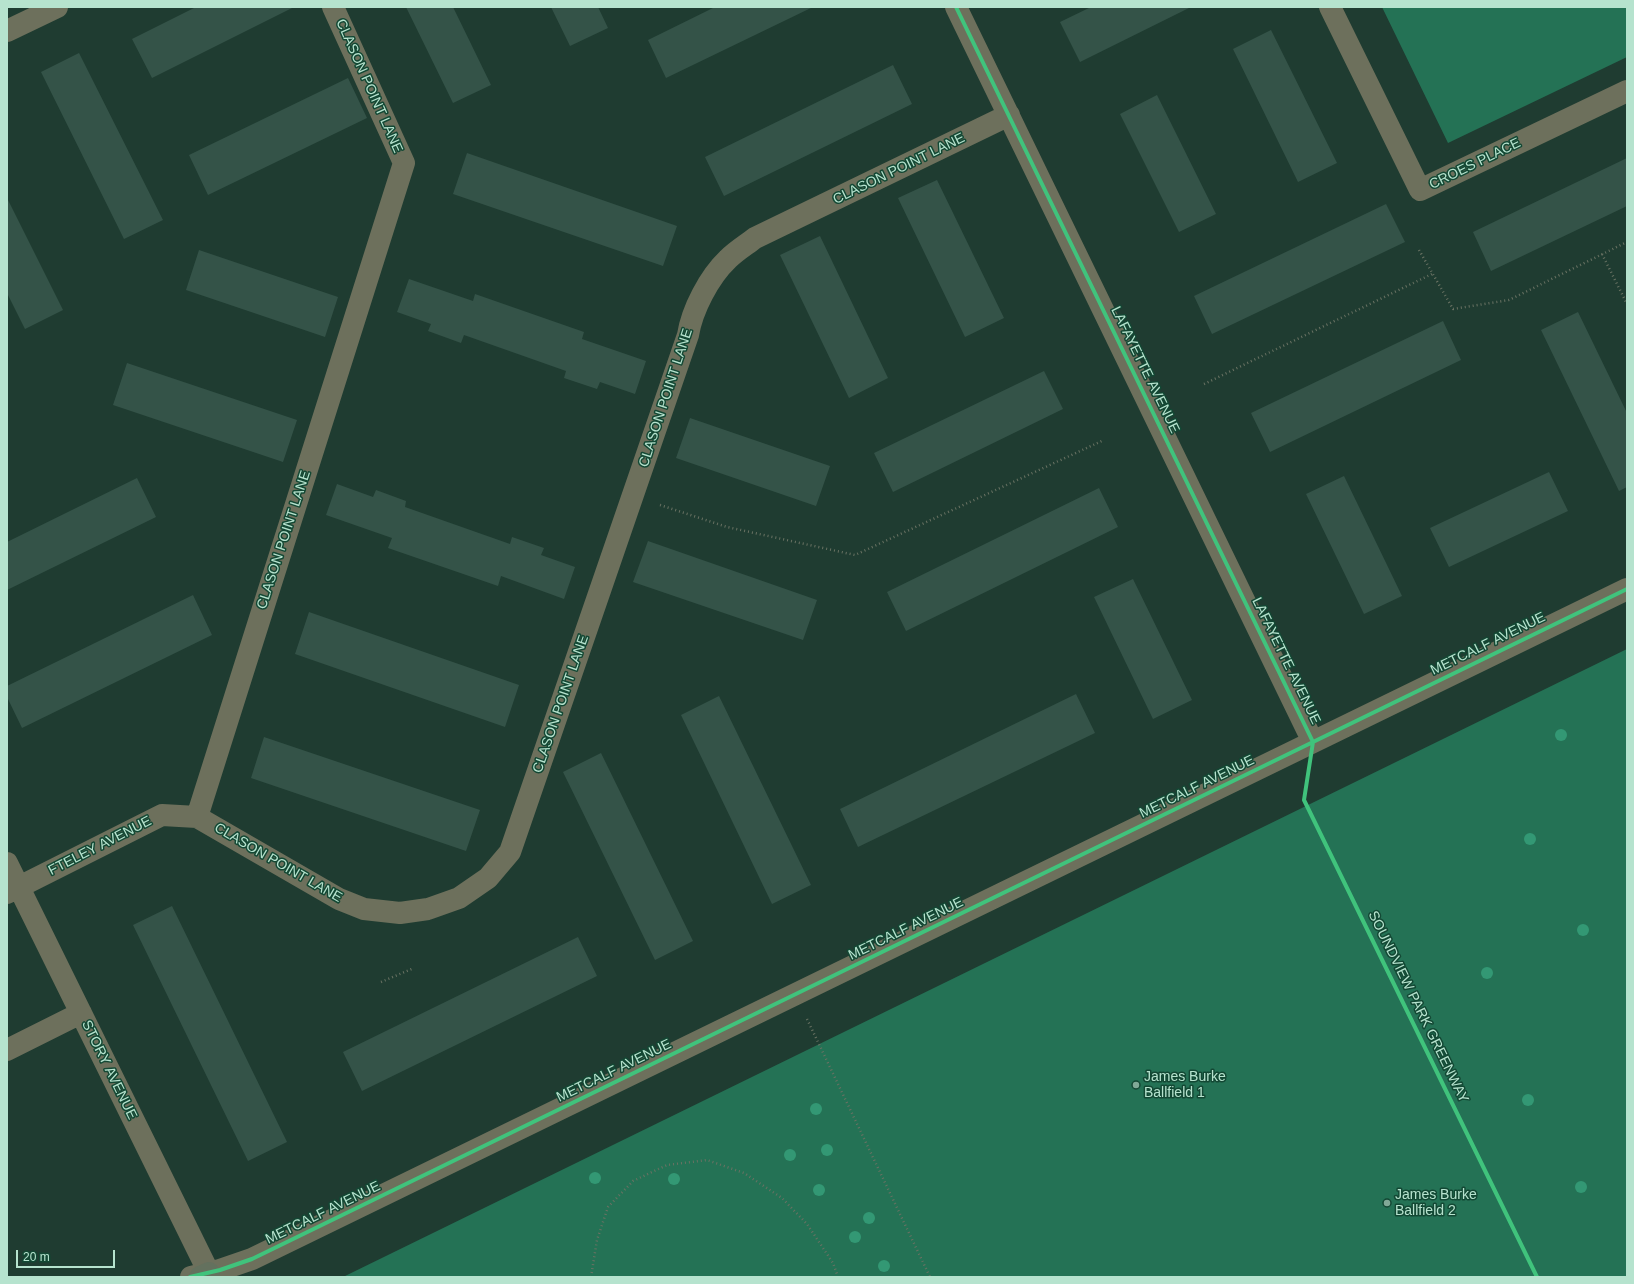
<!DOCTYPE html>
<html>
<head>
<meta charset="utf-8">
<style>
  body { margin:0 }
  #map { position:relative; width:1634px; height:1284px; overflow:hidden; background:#1f3c31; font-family:Helvetica,sans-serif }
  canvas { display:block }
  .frame { position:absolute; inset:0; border:8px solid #b6e3ce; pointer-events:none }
  .scale { position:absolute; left:16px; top:1250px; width:99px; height:18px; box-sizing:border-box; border:2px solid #b6e3ce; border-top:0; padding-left:5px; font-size:12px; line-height:14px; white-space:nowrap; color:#b6e3ce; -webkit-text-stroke:3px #134834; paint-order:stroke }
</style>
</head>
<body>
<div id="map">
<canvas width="1634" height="1284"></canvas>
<div class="frame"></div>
<div class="scale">20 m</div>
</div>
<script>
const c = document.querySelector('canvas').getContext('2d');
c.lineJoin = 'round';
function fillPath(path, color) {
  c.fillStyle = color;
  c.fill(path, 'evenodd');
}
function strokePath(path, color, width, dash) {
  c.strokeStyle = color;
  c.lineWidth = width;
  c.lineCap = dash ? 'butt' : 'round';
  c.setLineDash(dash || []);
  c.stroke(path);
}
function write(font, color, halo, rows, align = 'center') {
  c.font = font + ' Helvetica,sans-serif';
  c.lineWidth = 3;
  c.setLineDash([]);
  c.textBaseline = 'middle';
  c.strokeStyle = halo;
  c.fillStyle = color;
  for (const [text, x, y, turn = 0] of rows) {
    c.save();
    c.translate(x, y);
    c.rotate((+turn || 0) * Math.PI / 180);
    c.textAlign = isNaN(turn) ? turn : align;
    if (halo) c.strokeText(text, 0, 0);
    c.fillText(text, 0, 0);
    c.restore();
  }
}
const green = new Path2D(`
  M 1382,7 L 1627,7 L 1627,57 L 1448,143 Z
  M 1627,649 L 1627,1277 L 343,1277 Z`);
const building = new Path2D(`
  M 196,7 L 294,7 L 152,78 L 132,39 Z
  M 406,7 L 453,7 L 491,85 L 453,103 Z
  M 551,7 L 598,7 L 608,28 L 570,46 Z
  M 715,7 L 813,7 L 666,78 L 648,40 Z
  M 1091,7 L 1191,7 L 1080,62 L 1060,22 Z
  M 1271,30 L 1337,163 L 1298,182 L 1233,49 Z
  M 79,53 L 163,220 L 124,239 L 41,72 Z
  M 893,65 L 912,104 L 724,196 L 705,157 Z
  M 348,78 L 367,118 L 208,195 L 189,155 Z
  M 1157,95 L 1216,214 L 1179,232 L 1120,114 Z
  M 467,153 L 677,226 L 663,266 L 453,194 Z
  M 1627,158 L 1627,206 L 1491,271 L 1473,232 Z
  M 937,180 L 1004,318 L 965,337 L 898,198 Z
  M 7,198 L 63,310 L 25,329 L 7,293 Z
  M 1386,204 L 1405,242 L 1212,334 L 1194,296 Z
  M 820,236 L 888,378 L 849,398 L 780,255 Z
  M 199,250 L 338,297 L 325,337 L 186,290 Z
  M 409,279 L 473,301 L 475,294 L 584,332 L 582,339 L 646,361 L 635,394 L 600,382 L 597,389 L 564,378 L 566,371 L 464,335 L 461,343 L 428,331 L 431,324 L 397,312 Z
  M 1578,312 L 1627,413 L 1627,487 L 1619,491 L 1541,330 Z
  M 1443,321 L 1461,360 L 1270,452 L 1251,413 Z
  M 127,363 L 297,420 L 283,462 L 113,405 Z
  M 1044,371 L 1063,409 L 893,492 L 874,453 Z
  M 690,418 L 830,466 L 816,506 L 676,458 Z
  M 1549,472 L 1568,511 L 1449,567 L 1430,528 Z
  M 1344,476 L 1402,596 L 1364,614 L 1306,494 Z
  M 137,478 L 156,517 L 7,590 L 7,542 Z
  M 337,484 L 373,497 L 376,490 L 406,501 L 405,507 L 510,544 L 512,537 L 544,548 L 541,555 L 575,567 L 564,599 L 501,576 L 498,586 L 388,548 L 392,538 L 326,515 Z
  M 1099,488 L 1118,527 L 906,631 L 887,592 Z
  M 648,541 L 817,600 L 803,640 L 633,582 Z
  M 1133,579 L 1192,700 L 1153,719 L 1094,597 Z
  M 193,595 L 212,635 L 22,728 L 7,697 L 7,686 Z
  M 309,612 L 519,685 L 505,727 L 295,654 Z
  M 1076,694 L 1095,733 L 858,847 L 840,809 Z
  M 719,696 L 811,885 L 772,904 L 681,715 Z
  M 264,737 L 480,810 L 466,851 L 251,778 Z
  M 601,753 L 693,941 L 655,960 L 563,772 Z
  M 172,906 L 287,1142 L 248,1161 L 133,925 Z
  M 578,937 L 597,976 L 362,1091 L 343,1052 Z`);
const path = new Path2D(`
  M 1419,250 L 1453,309 L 1509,300 L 1627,242
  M 1602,254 L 1627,304
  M 1204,384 L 1432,274
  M 660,505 L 727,527 L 855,555 L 1104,440
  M 381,982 L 414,968
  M 807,1019 L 930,1277
  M 591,1277 L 597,1240 L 608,1207 L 633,1181 L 667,1165 L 707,1160 L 744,1173 L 782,1198 L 807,1224 L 833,1263 L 838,1277`);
const minor = new Path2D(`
  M 956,7 L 1313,742
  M 1330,7 L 1420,190 L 1627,91
  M 7,31 L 57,7
  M 197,817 L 404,163 L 333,7
  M 7,863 L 211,1277
  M 7,893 L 162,815 L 197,817 L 339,899 L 364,909 L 400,913 L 428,909 L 459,898 L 488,878 L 510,852 L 688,335 C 692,310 709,277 728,259 C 736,251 746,245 755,238 L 1009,115
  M 7,1050 L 81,1013
  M 191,1277 L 220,1270 L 252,1259 L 1627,589`);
const highway = new Path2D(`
  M 200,1277 L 209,1273`);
const cycleway = new Path2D(`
  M 956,7 L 1313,742 L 1304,800 L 1537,1277
  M 190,1277 L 220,1270 L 252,1259 L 1627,589`);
const trees = [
  [1561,735],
  [1530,839],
  [1583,930],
  [1487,973],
  [1528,1100],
  [816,1109],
  [827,1150],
  [790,1155],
  [595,1178],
  [674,1179],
  [1581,1187],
  [819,1190],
  [869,1218],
  [855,1237],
  [884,1266]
];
const markers = [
  [1136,1085,4,"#81a997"],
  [1387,1203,4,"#81a997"]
];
const streetNames = [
  ["CLASON POINT LANE",369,86,66],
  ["CROES PLACE",1475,164,-26],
  ["CLASON POINT LANE",899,169,-26],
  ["LAFAYETTE AVENUE",1145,370,64],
  ["CLASON POINT LANE",666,398,-72],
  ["CLASON POINT LANE",284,540,-72],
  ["METCALF AVENUE",1488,644,-26],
  ["LAFAYETTE AVENUE",1286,661,64],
  ["CLASON POINT LANE",561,704,-71],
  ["METCALF AVENUE",1197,787,-26],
  ["FTELEY AVENUE",100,846,-27],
  ["CLASON POINT LANE",278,863,30],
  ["METCALF AVENUE",906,929,-26],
  ["SOUNDVIEW PARK GREENWAY",1418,1007,64],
  ["STORY AVENUE",109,1070,64],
  ["METCALF AVENUE",614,1071,-26],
  ["METCALF AVENUE",323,1213,-26]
];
const poiNames = [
  ["James Burke",1144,1077],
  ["Ballfield 1",1144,1093],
  ["James Burke",1395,1195],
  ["Ballfield 2",1395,1211]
];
fillPath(green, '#247255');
fillPath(building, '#345348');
strokePath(path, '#697263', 2.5, [1, 3]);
strokePath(minor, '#6d705c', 22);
strokePath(highway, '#64715e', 22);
strokePath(cycleway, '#40c37c', 4);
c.fillStyle = '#339874';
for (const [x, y] of trees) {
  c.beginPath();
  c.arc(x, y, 6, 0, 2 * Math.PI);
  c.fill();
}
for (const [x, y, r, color] of markers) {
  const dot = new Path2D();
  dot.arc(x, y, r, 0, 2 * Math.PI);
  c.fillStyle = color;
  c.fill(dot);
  strokePath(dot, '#134834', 1.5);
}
write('14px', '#b6e3ce', '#134834', streetNames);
write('14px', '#b6e3ce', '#134834', poiNames, 'left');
</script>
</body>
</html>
